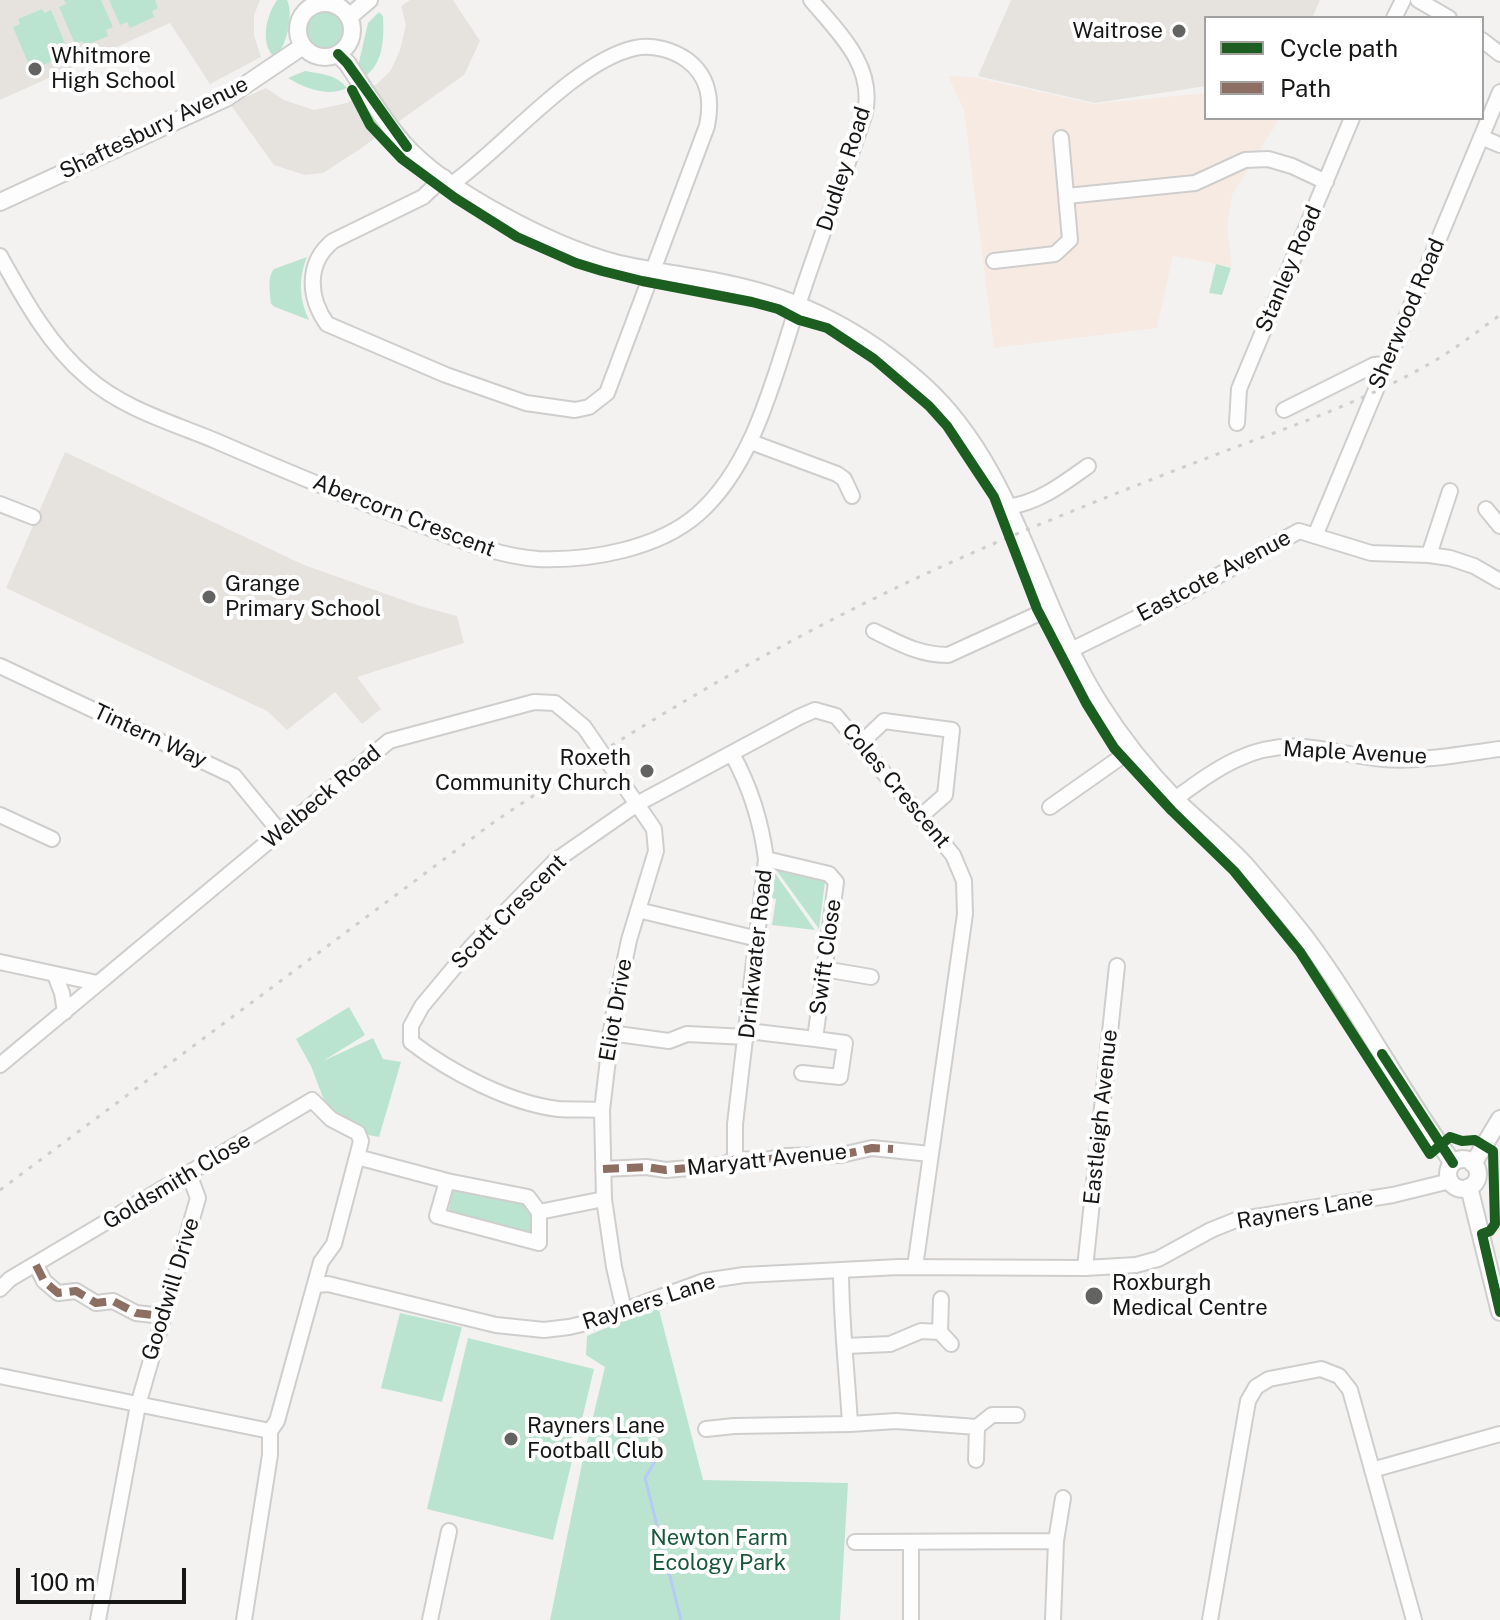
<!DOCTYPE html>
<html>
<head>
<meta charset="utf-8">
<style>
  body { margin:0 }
  #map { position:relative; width:1500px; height:1620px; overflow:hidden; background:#f3f2f1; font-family:"Public Sans",sans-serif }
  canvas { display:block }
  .legend { position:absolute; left:1204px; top:16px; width:280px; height:104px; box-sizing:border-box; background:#fff; border:2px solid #a2a2a1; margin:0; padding:10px 14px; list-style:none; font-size:24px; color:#161615 }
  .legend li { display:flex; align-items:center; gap:16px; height:40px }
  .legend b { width:40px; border:2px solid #a2a2a1 }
  .scale { position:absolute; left:16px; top:1568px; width:170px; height:36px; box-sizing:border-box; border:4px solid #161615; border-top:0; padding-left:10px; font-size:24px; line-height:28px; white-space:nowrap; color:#161615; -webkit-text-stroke:6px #fff; paint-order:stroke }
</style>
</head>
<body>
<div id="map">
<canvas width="1500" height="1620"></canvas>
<ul class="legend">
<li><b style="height:10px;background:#1b5e20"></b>Cycle path</li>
<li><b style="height:10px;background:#8d6e63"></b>Path</li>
</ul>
<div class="scale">100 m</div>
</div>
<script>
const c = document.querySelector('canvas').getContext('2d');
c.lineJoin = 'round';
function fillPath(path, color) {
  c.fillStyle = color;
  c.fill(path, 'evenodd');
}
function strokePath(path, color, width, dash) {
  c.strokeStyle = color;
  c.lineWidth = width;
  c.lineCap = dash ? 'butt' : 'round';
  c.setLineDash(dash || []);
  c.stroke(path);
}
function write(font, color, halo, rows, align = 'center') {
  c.font = font + ' "Public Sans",sans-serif';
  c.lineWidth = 8;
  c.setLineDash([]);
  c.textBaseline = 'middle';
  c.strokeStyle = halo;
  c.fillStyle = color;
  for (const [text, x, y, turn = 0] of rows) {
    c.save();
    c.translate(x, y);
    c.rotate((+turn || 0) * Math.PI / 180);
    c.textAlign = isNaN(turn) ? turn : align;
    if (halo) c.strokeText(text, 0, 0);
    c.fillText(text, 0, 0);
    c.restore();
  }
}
const built = new Path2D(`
  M 0,0 L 260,0 L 254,15 L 254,35 L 261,57 L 210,84 L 170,23 L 0,100 Z
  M 410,0 L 453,0 L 480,41 L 464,75 L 360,149 L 323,173 L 305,175 L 274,165 L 230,104 L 266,88 L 284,100 L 314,110 L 347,103 L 377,84 L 391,70 L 400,50 L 406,25 L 401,6 Z
  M 1011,0 L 1320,0 L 1312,18 L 1206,18 L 1206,86 L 1095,103 L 978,76 Z
  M 65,452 L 304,565 L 420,606 L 457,616 L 464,643 L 357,677 L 381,709 L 362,724 L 335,692 L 287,730 L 267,711 L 6,588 Z`);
const industrial = new Path2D(`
  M 948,76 L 973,77 L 1094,104 L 1206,93 L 1206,118 L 1280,118 L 1232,195 L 1227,228 L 1232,267 L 1173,256 L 1157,328 L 994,348 L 964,110 Z`);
const green = new Path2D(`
  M 64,0 L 101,0 L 113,27 L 106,30 L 108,36 L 84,46 L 82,41 L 75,44 L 59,7 L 66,4 Z
  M 109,0 L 155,0 L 158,8 L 152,11 L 154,17 L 130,28 L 127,22 L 120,25 Z
  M 277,0 L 287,0 C 294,14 287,48 274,57 C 260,43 266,16 277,0 Z
  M 42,9 L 44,13 L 51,10 L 67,48 L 60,51 L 63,56 L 39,67 L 36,62 L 29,65 L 13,27 L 20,24 L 18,19 Z
  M306 31a20 20 0 1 1 40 0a20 20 0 1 1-40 0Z
  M 379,12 L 383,16 C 384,38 384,64 364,77 L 358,67 L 359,62 L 368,23 Z
  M 305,71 C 321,74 336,74 347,88 C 328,97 306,89 288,78 Z
  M 307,257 C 298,278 299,299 309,320 L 275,307 L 271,304 C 270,293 267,277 274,269 Z
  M 1216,264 L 1231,268 L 1222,295 L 1209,293 Z
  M 770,866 L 815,930 L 772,925 L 776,899 L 765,897 Z
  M 774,867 L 825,882 L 819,929 Z
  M 349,1007 L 365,1035 L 323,1061 L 373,1038 L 383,1059 L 401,1062 L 379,1137 L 358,1133 L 331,1119 L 311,1066 L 296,1039 Z
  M 454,1182 L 535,1205 L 533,1235 L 447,1218 Z
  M 658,1306 L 703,1480 L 848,1483 L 840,1620 L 550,1620 L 583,1459 L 605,1367 L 586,1355 L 587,1336 Z
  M 400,1313 L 462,1327 L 442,1402 L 381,1388 Z
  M 468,1338 L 594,1369 L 553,1540 L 427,1509 Z`);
const stream = new Path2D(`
  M 657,1458 L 645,1478 L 681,1620`);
const minor = new Path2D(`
  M 1418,0 L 1449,18
  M 1394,18 L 1403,0
  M 1482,40 L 1500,54
  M 1481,137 L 1500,145
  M 444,177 L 423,197 L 333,241 C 306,263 308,297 327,324 L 446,375 L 526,403 L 575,410 L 589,407 L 607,393 L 707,126 C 712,101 710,77 687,60 C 673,50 652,44 635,48 C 575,61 504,147 453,183
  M 1067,196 L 1195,183 L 1245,160 L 1268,159 L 1292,166 L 1326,182
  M 0,256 C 24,299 49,345 87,377 C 123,409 173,423 216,441 C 283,470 350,498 419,524 C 458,539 496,556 538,559 C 590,561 658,549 698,514 C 756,463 775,372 799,302 C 820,238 844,176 865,113 C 875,66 839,33 811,0
  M 994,261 L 1055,254 L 1070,240 L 1061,138
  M 1284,410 L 1374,365 L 1386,364
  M 1237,423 L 1239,389 L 1352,118
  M 751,442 L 837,474 L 844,479 L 852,496
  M 0,504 L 33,517
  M 1007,507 C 1038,503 1063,484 1088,466
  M 1486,509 L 1500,526
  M 1315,536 L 1500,92
  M 1429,555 L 1450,491
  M 874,631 C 899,643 919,655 948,655 L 1051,608
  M 1071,650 L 1181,596 L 1299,531 L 1371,553 L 1429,555 L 1450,558 L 1474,566 L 1500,581
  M 0,666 L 234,776 L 280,832
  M 861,743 L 884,721 L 952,730 L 945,795 L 921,816
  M 732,754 C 751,788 761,821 766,859 L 735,1124 L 735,1159
  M 1175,799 C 1216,769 1250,743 1304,747 C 1330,749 1357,757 1383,759 C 1422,762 1461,754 1500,749
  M 1050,807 L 1131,750
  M 0,815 L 52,839
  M 638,910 L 758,939
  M 0,962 L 97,983
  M 824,969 L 871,977
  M 55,975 L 62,993 L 65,1012
  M 748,1031 L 815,1039 L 836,882 L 829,874 L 766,859
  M 610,1033 L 669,1041 L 687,1034 L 747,1037
  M 0,1065 L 389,741 L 534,702 L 555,703 L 584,727 L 654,829 L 656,851 L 629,940 L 613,1017 L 602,1110 L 604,1199 L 614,1267 L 624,1310
  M 802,1073 L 840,1077 L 845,1043 L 815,1039
  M 602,1110 C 588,1109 573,1110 558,1109 C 509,1103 450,1072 411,1042 L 411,1026 L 422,1006 L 472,946 L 555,861 L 637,804 L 799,717 L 815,710 L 836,716 L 953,855 L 964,881 L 965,914 L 915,1267
  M 357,1157 L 447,1181 L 528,1197 L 539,1212
  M 603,1169 L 646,1167 L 666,1170 L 723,1165 L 735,1159 L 765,1160 L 785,1156 L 841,1155 L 872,1148 L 930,1154
  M 447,1181 L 437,1216 L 539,1243 L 539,1212
  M 539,1212 L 604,1199
  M 36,1265 L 44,1281 L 58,1293 L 76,1291 L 96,1303 L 113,1301 L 136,1313 L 162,1316
  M 1085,1268 L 1117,966
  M 317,1285 L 328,1284 L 496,1325 L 544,1330 L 569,1327 L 595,1321 L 704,1281 L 744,1275 L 899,1267 L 1085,1268 L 1136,1265 L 1158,1259 L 1211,1230 L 1236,1220 L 1393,1195 L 1450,1181
  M 0,1289 L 10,1279 L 312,1100 L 331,1119 L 358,1133 L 361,1141 L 359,1149 L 334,1244 L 321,1262 L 277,1421 L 270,1431 L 0,1376
  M 941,1299 L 940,1332 L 951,1344
  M 846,1346 L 890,1344 L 921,1331 L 940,1332
  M 850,1424 L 896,1421 L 977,1427 L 976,1460
  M 977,1427 L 992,1415 L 1017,1415
  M 706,1429 L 734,1426 L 850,1424 C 847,1372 841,1322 841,1270
  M 1372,1470 L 1500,1434
  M 855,1542 L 1056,1541
  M 98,1620 L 138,1405 L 198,1198 L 189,1174
  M 244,1620 L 270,1455 L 270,1431
  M 430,1620 L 449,1531
  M 911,1620 L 911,1543
  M 1053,1620 L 1056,1541 L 1063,1498
  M 1210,1620 L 1248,1401 L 1256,1387 L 1269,1379 L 1321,1369 L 1339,1376 L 1350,1390 L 1414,1620`);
const tertiary = new Path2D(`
  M298 30a27 27 0 1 1 54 0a27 27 0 1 1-54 0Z
  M 349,17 L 369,0
  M 338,54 L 347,63 C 365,90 382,119 403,143 C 446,192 553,246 615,263 C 653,272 691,276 728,284 C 801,299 867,334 922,384 C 1015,467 1035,602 1100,704 C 1122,739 1147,770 1176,800 C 1199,823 1226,843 1248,868 C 1267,890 1287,914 1305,937 C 1359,1009 1400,1091 1453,1163
  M 0,202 L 226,98 L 303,46
  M1448 1174a15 15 0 1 1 30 0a15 15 0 1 1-30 0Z
  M 1473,1164 L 1500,1119
  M 1469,1187 L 1500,1312`);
const rail = new Path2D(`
  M 0,1190 L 494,822 C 654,714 822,616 1000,541 C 1078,508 1157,477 1236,447 C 1304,422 1373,397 1436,360 C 1458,347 1479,330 1500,315`);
const quiet = new Path2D(`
  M 603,1169 L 646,1167 L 666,1170 L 723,1165 L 735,1159 L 765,1160 L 785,1156 L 841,1155 L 872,1148 L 893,1149
  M 36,1265 L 44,1281 L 58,1293 L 76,1291 L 96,1303 L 113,1301 L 136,1313 L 162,1316`);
const cycleway = new Path2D(`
  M 338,54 L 347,63 L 407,147
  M 352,90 L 370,125 L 402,159 L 455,198 L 517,237 L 576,263 L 602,271 L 642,281 L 752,302 L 778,309 L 799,320 L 827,328 L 874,359 L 929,406 L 947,426 L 994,497 L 1037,609 L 1086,703 L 1114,748 L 1172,811 L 1234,871 L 1300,952 L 1430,1154 L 1450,1137 L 1462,1141 L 1475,1140 L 1493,1151 L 1495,1224 L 1490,1231 L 1482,1234 L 1500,1312
  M 1382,1054 L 1453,1163`);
const markers = [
  [1179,31,8,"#636362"],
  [35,69,8,"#636362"],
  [209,597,8,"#636362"],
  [647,771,8,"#636362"],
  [1094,1296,10,"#636362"],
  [511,1439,8,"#636362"]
];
const poiNames = [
  ["Waitrose",1163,31,"right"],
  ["Whitmore",51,56],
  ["High School",51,81],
  ["Grange",225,584],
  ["Primary School",225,609],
  ["Roxeth",631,758,"right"],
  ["Community Church",631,783,"right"],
  ["Roxburgh",1112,1283],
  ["Medical Centre",1112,1308],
  ["Rayners Lane",527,1426],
  ["Football Club",527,1451]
];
const streetNames = [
  ["Shaftesbury Avenue",154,128,-26],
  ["Dudley Road",844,169,-72],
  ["Stanley Road",1289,269,-67],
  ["Sherwood Road",1407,314,-67],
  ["Abercorn Crescent",404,516,21],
  ["Eastcote Avenue",1214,576,-28],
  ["Tintern Way",150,736,25],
  ["Maple Avenue",1355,753,3],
  ["Coles Crescent",896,786,50],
  ["Welbeck Road",322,797,-40],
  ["Scott Crescent",509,912,-45],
  ["Drinkwater Road",756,954,-84],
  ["Swift Close",826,957,-82],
  ["Eliot Drive",616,1010,-80],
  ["Eastleigh Avenue",1101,1117,-84],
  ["Maryatt Avenue",767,1160,-6],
  ["Goldsmith Close",177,1181,-31],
  ["Rayners Lane",1305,1210,-10],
  ["Goodwill Drive",171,1289,-73],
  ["Rayners Lane",649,1302,-18]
];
const parkNames = [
  ["Newton Farm",719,1538],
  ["Ecology Park",719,1563]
];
fillPath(built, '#e6e3df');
fillPath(industrial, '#f7eae3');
fillPath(green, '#bbe4d0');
strokePath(stream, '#b6caf6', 3);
strokePath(minor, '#cfcecd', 18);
strokePath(tertiary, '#cfcecd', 20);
strokePath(minor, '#fdfdfd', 14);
strokePath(tertiary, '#fdfdfd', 16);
strokePath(rail, '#cecece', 3, [4, 8]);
strokePath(quiet, '#8d6e63', 8, [16, 8]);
strokePath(cycleway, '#1b5e20', 10);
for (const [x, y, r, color] of markers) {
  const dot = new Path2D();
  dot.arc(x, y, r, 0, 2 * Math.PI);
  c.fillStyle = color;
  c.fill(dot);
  strokePath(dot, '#fff', 3);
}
write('22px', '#161615', '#fff', poiNames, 'left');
write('22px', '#161615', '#fff', streetNames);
write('22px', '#18563d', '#fff', parkNames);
</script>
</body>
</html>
